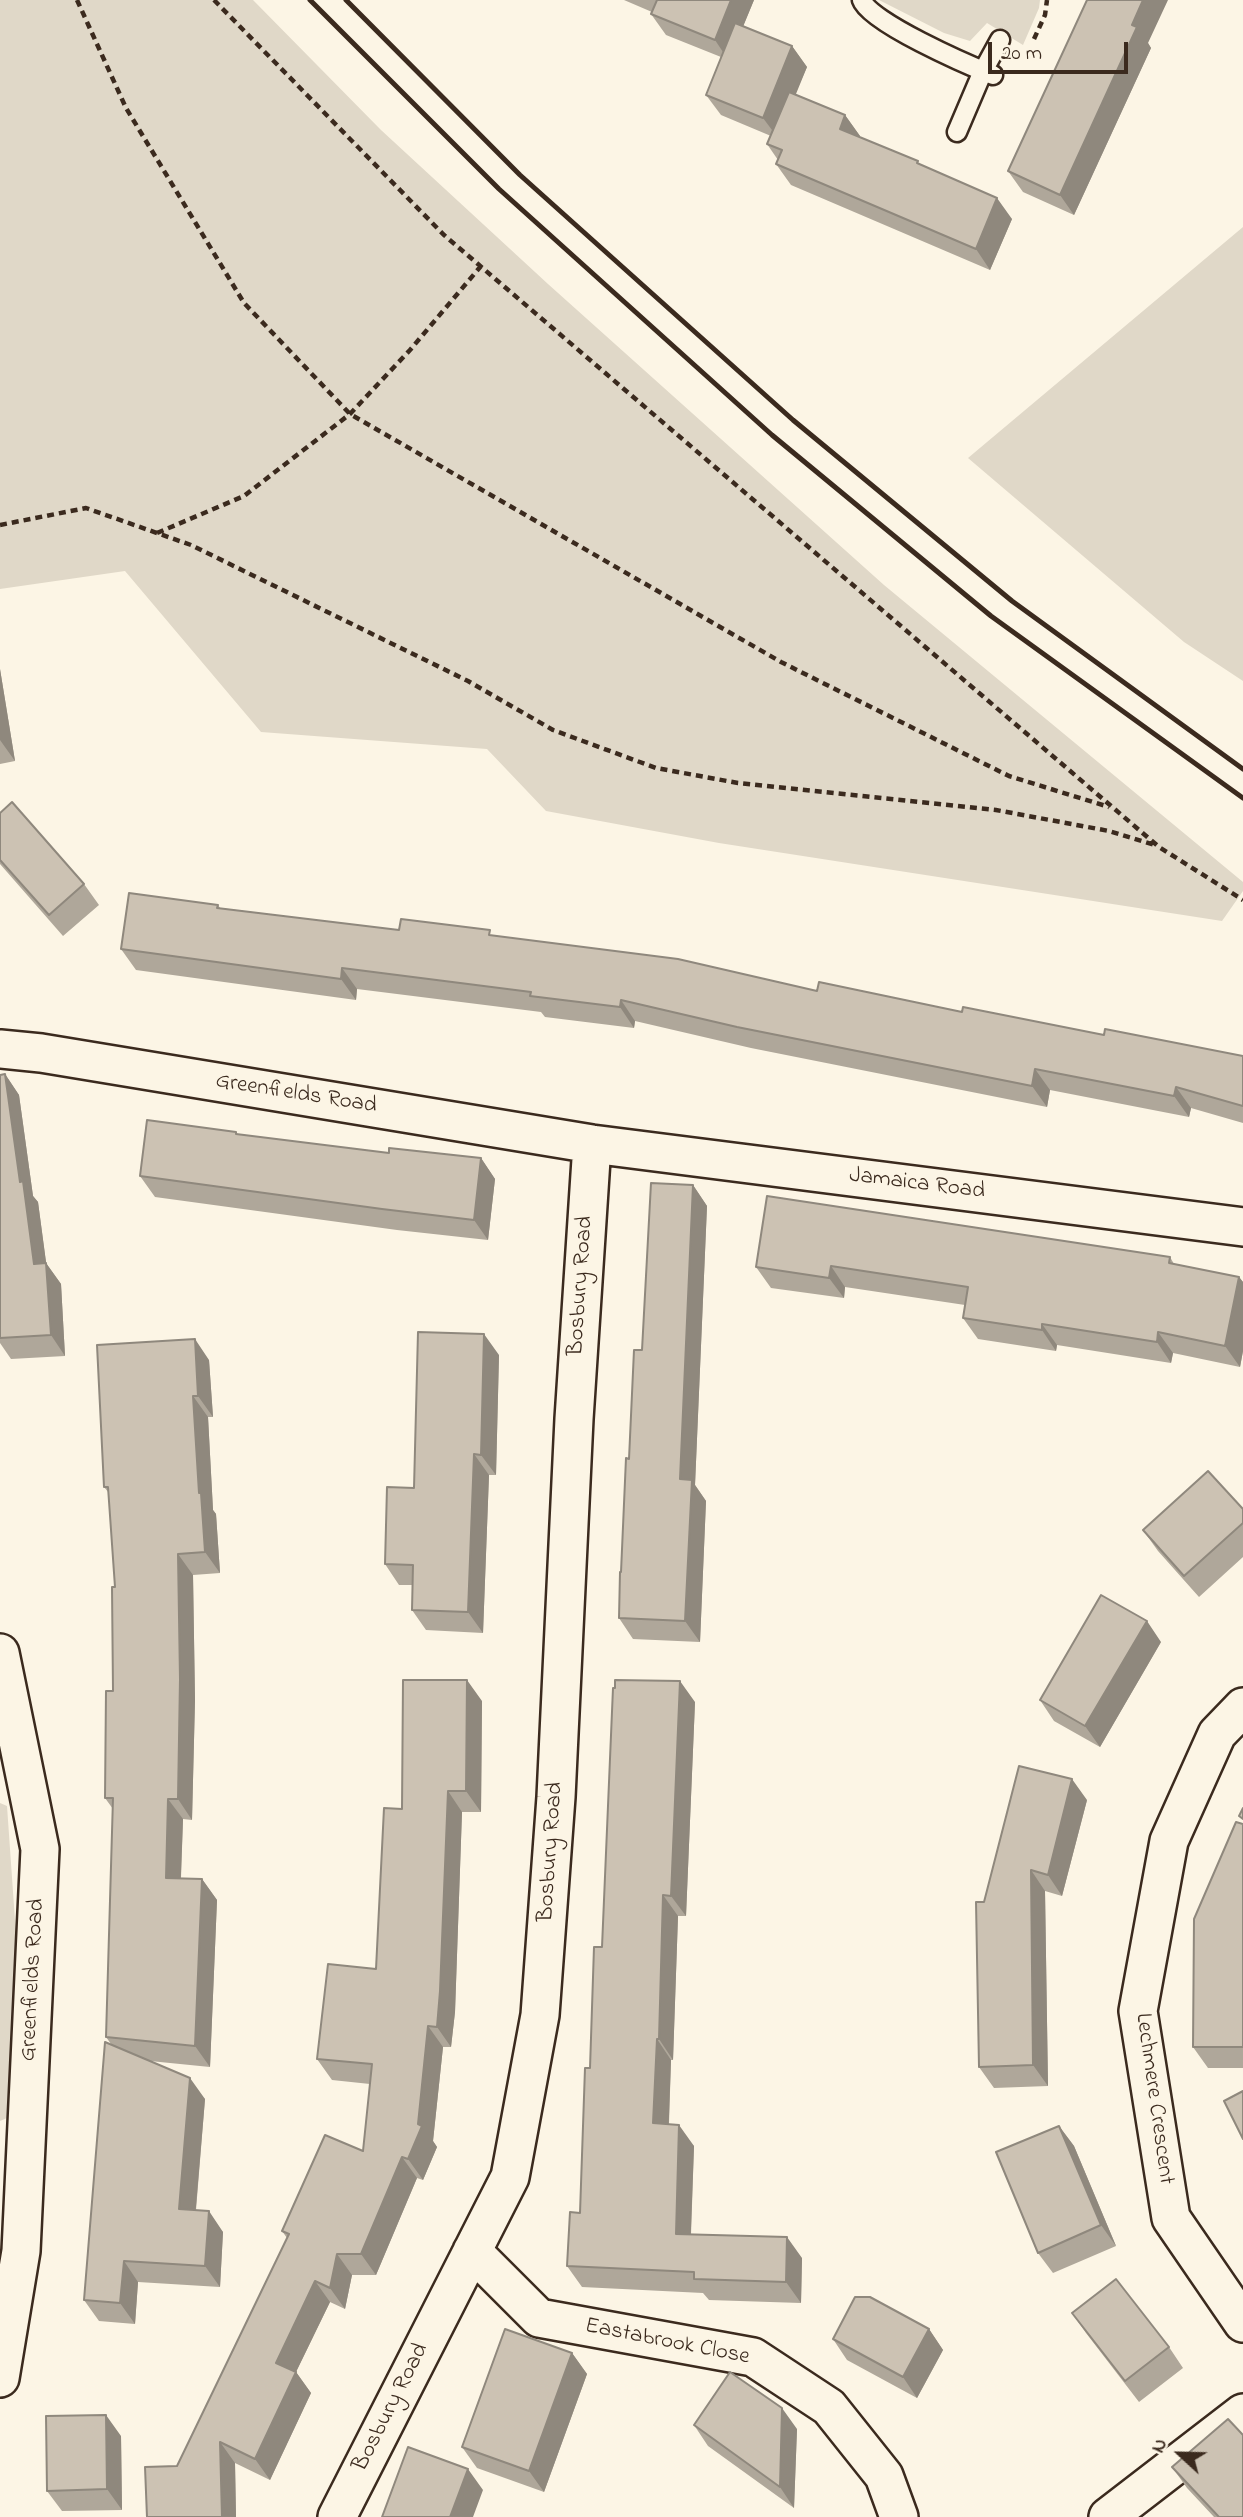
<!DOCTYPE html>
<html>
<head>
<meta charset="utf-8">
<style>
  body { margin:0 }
  #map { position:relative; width:1243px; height:2517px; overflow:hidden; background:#fcf5e5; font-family:"Indie Flower",sans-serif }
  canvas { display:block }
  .north { position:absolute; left:1145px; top:2419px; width:70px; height:70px; -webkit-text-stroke:5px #fcf5e5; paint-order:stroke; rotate:292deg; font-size:19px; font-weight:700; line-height:28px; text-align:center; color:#3b2a1e }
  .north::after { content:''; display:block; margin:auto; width:24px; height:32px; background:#3b2a1e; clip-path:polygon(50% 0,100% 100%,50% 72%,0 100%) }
  .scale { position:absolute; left:988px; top:42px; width:140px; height:32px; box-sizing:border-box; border:4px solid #3b2a1e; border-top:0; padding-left:9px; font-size:21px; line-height:24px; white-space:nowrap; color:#3b2a1e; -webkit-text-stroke:5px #fcf5e5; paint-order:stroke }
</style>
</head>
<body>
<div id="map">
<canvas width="1243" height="2517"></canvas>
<div class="north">N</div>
<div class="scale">20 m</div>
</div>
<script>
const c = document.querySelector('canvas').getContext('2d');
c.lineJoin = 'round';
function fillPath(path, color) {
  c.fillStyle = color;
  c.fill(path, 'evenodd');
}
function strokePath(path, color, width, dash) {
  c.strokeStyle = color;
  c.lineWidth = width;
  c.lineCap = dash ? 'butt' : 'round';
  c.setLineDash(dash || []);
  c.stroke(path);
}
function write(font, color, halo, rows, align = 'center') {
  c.font = font + ' "Indie Flower",sans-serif';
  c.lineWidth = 5;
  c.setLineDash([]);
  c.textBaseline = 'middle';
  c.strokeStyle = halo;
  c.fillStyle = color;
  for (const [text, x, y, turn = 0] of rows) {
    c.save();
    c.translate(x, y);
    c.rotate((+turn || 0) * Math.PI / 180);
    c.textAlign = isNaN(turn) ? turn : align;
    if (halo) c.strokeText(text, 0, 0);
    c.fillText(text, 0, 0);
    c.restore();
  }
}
const green = new Path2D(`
  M 0,0 L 253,0 L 381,130 L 548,284 L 884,585 L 1243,882 L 1243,891 L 1222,921 L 719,843 L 546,811 L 487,749 L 261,732 L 125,571 L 0,589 Z
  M 879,0 L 1040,0 L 1039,8 L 1023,45 L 987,23 L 970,41 L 944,33 Z
  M 1243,227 L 1243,681 L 1184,642 L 968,458 Z
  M 0,1803 L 7,1806 L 17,1949 L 7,2118 L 0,2121 Z`);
const path = new Path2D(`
  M 77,0 L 126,108 L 244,303 L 350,414 L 781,662 L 1009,776 L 1109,807
  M 214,0 L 444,235 L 1159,847 L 1243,900
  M 1034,39 L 1045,15 L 1047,0
  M 0,525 L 86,508 L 191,545 L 468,681 L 553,730 L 656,768 L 738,783 L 996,810 L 1109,831 L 1155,845
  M 157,533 L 244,496 L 350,414 L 410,350 L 481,266`);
const lane = new Path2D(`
  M 862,0 C 869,22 968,65 993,75
  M 957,132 L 983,71 L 1000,40`);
const street = new Path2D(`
  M 0,1049 L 41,1053 L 592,1144 L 1243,1227
  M 0,1653 L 40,1849 L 21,2251 L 0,2378
  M 1243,1707 L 1217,1734 L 1169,1841 L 1138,2011 L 1171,2218 L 1243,2323
  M 472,2251 L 539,2318 L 753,2357 L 829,2407 L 884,2476 L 899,2517
  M 337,2517 L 510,2177 L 540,2015 L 556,1797 L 574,1419 L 592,1144
  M 1108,2517 L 1243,2413`);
const rail = new Path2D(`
  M 310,0 L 499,189 L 772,435 L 991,616 L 1243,798
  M 346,0 L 520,175 L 793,420 L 1012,601 L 1243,769`);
const wall = new Path2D(`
  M 624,0 L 754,0 L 743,26 L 792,46 L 807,67 L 795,94 L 845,115 L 860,136 L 860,137 L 921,165 L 1012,219 L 990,270 L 791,185 L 776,164 L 778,160 L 767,144 L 771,136 L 721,115 L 706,95 L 721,57 L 666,35 L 651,14 L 652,12 Z
  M 1148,43 L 1151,48 L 1074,215 L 1023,192 L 1008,171 Z
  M 0,669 L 15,761 L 0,764 Z
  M 0,813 L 84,884 L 99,905 L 63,936 L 0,864 Z
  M 218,905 L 220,908 L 399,930 L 494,936 L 817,991 L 962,1012 L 1104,1035 L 1243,1056 L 1243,1123 L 1191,1108 L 1189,1117 L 1050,1090 L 1047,1107 L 751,1048 L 635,1021 L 634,1028 L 545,1017 L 541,1012 L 357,989 L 356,1000 L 136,970 L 121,949 Z
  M 5,1074 L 19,1095 L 33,1196 L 38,1202 L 46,1263 L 61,1284 L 65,1356 L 11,1359 L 0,1343 L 0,1075 Z
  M 236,1132 L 238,1134 L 389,1153 L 481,1158 L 495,1179 L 488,1240 L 397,1230 L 155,1197 L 140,1176 Z
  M 693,1185 L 707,1206 L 695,1485 L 706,1501 L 700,1642 L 633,1639 L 619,1618 L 629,1459 L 642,1350 Z
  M 1170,1257 L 1174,1264 L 1239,1277 L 1243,1282 L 1243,1351 L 1240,1367 L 1173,1353 L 1171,1363 L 1057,1345 L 1056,1351 L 978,1339 L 963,1318 L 965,1305 L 845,1287 L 844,1298 L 771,1288 L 756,1267 Z
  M 499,1355 L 496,1475 L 489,1475 L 483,1633 L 426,1630 L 412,1610 L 412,1585 L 399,1585 L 385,1564 L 414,1488 Z
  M 209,1360 L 213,1417 L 208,1417 L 213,1510 L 216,1514 L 220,1573 L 193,1575 L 195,1700 L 192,1820 L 183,1819 L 181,1878 L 202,1879 L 217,1900 L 210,2067 L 150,2061 L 205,2099 L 196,2210 L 223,2232 L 220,2287 L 138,2282 L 135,2324 L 99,2321 L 84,2300 L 111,2044 L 106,2037 L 113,1809 L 105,1798 L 113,1691 L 115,1587 L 109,1493 L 104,1487 Z
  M 1243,1509 L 1243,1557 L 1199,1597 L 1158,1551 L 1143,1530 Z
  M 1161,1642 L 1100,1747 L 1054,1721 L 1040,1700 Z
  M 482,1701 L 481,1812 L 462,1812 L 455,2012 L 451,2047 L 443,2047 L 433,2141 L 437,2147 L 423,2180 L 417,2178 L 376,2275 L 352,2275 L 345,2309 L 330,2302 L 296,2372 L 311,2393 L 270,2480 L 235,2463 L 236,2517 L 147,2517 L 177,2466 L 287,2238 L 282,2231 L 363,2151 L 370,2084 L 332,2080 L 317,2059 L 376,1969 L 402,1809 Z
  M 695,1702 L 686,1916 L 678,1916 L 673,2060 L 671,2060 L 669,2124 L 694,2146 L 691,2235 L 802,2258 L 801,2303 L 709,2300 L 703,2293 L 582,2287 L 567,2266 L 580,2213 L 590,2068 L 602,1947 Z
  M 1087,1800 L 1062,1896 L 1045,1891 L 1048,2086 L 994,2088 L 979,2067 L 984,1902 Z
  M 1243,1824 L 1243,2068 L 1208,2068 L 1193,2047 Z
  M 1059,2126 L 1074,2146 L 1116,2246 L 1053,2273 L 1038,2253 Z
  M 1072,2313 L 1169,2347 L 1183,2368 L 1139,2402 L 1086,2333 Z
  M 929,2329 L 943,2350 L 917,2398 L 847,2360 L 833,2339 Z
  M 572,2353 L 587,2374 L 544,2492 L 477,2468 L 462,2447 Z
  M 694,2425 L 797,2429 L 794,2508 L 708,2446 Z
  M 121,2436 L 122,2510 L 62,2511 L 47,2491 Z
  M 1172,2467 L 1243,2517 L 1214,2517 L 1187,2488 Z`);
const shadedWall = new Path2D(`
  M 731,0 L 754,0 L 729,61 L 715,40 Z
  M 1143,0 L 1168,0 L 1148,43 L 1151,48 L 1074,215 L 1060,195 Z
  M 792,46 L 807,67 L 778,138 L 763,118 Z
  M 845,115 L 860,136 L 854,150 L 840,129 Z
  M 997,198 L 1012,219 L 990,270 L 976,249 Z
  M 0,669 L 15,761 L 0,740 Z
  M 342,968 L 357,989 L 356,1000 L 341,979 Z
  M 621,1000 L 635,1021 L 634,1028 L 620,1007 Z
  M 1035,1069 L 1050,1090 L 1047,1107 L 1032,1086 Z
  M 5,1074 L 19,1095 L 33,1196 L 38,1202 L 47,1269 L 46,1263 L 61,1284 L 65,1356 L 51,1335 L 34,1264 L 20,1182 Z
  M 1176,1087 L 1191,1108 L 1189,1117 L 1174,1096 Z
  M 481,1158 L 495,1179 L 488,1240 L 474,1220 Z
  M 693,1185 L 707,1206 L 695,1485 L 706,1501 L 700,1642 L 685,1621 L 680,1479 Z
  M 831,1266 L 845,1287 L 844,1298 L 829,1278 Z
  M 1239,1277 L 1243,1282 L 1243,1351 L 1240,1367 L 1225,1346 Z
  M 1042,1324 L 1057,1345 L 1056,1351 L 1042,1330 Z
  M 1158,1332 L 1173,1353 L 1171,1363 L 1157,1342 Z
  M 484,1334 L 499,1355 L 496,1475 L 481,1455 Z
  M 195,1339 L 209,1360 L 213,1417 L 198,1396 Z
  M 193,1396 L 208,1417 L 213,1510 L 216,1514 L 220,1573 L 205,1552 L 199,1493 Z
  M 474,1454 L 489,1475 L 483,1633 L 468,1612 Z
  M 178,1554 L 193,1575 L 195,1700 L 192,1820 L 178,1799 Z
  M 1147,1621 L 1161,1642 L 1100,1747 L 1085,1726 Z
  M 467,1680 L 482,1701 L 481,1812 L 466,1791 Z
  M 680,1681 L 695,1702 L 686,1916 L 671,1896 Z
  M 1072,1779 L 1087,1800 L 1062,1896 L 1048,1875 Z
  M 448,1791 L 462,1812 L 455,2012 L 451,2047 L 437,2027 Z
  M 168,1799 L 183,1819 L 180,1899 L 166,1878 Z
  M 1031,1870 L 1045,1891 L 1048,2086 L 1033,2065 Z
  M 202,1879 L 217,1900 L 210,2067 L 195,2046 Z
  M 663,1895 L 678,1916 L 673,2060 L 659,2039 Z
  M 428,2026 L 443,2047 L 433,2141 L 437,2147 L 423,2180 L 408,2159 L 418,2124 Z
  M 657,2039 L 671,2060 L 668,2144 L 653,2123 Z
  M 190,2078 L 205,2099 L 194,2230 L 179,2209 Z
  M 679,2125 L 694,2146 L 690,2255 L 676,2234 Z
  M 1059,2126 L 1074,2146 L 1116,2246 L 1101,2225 Z
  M 402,2157 L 417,2178 L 376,2275 L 361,2254 Z
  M 209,2211 L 223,2232 L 220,2287 L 205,2266 Z
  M 787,2237 L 802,2258 L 801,2303 L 786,2282 Z
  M 337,2254 L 352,2275 L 345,2309 L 330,2288 Z
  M 124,2261 L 138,2282 L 135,2324 L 120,2303 Z
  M 315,2281 L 330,2302 L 296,2372 L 311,2393 L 270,2480 L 255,2459 L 276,2363 Z
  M 929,2329 L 943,2350 L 917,2398 L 903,2377 Z
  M 572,2353 L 587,2374 L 544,2492 L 529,2471 Z
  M 782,2408 L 797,2429 L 794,2508 L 780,2487 Z
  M 106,2415 L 121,2436 L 122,2510 L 107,2489 Z
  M 220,2442 L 235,2463 L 236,2517 L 222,2517 Z
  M 468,2469 L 483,2490 L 473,2517 L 450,2517 Z`);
const building = new Path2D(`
  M 657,0 L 731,0 L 715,40 L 651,14 Z
  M 1087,0 L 1143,0 L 1132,25 L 1137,27 L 1060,195 L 1008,171 Z
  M 735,23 L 792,46 L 763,118 L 706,95 Z
  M 789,92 L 845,115 L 840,129 L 918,161 L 917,163 L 997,198 L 976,249 L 776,164 L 782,150 L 767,144 Z
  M 12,802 L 84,884 L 49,915 L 0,860 L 0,813 Z
  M 129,893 L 218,905 L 217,908 L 399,930 L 401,919 L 490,930 L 489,935 L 678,959 L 817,991 L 819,982 L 962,1012 L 963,1007 L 1104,1035 L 1105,1029 L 1243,1056 L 1243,1106 L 1176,1087 L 1174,1096 L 1035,1069 L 1032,1086 L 737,1027 L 621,1000 L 620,1007 L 530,996 L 531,992 L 342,968 L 341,979 L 121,949 Z
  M 5,1074 L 20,1182 L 23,1181 L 34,1264 L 46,1263 L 51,1335 L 0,1338 L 0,1075 Z
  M 147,1120 L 236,1132 L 236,1134 L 389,1153 L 389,1148 L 481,1158 L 474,1220 L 382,1209 L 140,1176 Z
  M 651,1183 L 693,1185 L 680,1479 L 692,1480 L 685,1621 L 619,1618 L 620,1572 L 621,1572 L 626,1458 L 629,1459 L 634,1350 L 642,1350 Z
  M 767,1196 L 1170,1257 L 1169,1263 L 1239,1277 L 1225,1346 L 1158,1332 L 1157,1342 L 1042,1324 L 1042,1330 L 963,1318 L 968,1287 L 831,1266 L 829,1278 L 756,1267 Z
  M 418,1332 L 484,1334 L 481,1455 L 474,1454 L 468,1612 L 412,1610 L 413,1565 L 385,1564 L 387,1487 L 414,1488 Z
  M 195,1339 L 198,1396 L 193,1396 L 199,1493 L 201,1493 L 205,1552 L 178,1554 L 180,1679 L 178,1799 L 168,1799 L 166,1878 L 202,1879 L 195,2046 L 106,2037 L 113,1798 L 105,1798 L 106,1691 L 113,1691 L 112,1587 L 115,1587 L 108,1487 L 104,1487 L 97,1345 Z
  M 1208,1471 L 1243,1509 L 1243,1523 L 1184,1576 L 1143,1530 Z
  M 1101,1595 L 1147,1621 L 1085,1726 L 1040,1700 Z
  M 403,1680 L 467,1680 L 466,1791 L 448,1791 L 440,1991 L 437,2027 L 428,2026 L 418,2124 L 422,2126 L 408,2159 L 402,2157 L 361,2254 L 337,2254 L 330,2288 L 315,2281 L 276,2363 L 296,2372 L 255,2459 L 220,2442 L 222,2517 L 147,2517 L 145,2467 L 177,2466 L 289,2234 L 282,2231 L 325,2135 L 363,2151 L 372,2064 L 317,2059 L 328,1964 L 376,1969 L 384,1808 L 402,1809 Z
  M 615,1680 L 680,1681 L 671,1896 L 663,1895 L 659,2039 L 657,2039 L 653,2123 L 679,2125 L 676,2234 L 787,2237 L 786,2282 L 694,2279 L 694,2272 L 567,2266 L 570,2212 L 580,2213 L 585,2068 L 590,2068 L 594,1947 L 602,1947 L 613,1688 L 615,1688 Z
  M 1019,1766 L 1072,1779 L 1048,1875 L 1031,1870 L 1033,2065 L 979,2067 L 976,1902 L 984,1902 Z
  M 1243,1808 L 1243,1819 L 1239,1816 Z
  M 1236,1822 L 1243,1824 L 1243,2047 L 1193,2047 L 1194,1919 Z
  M 105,2042 L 190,2078 L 179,2209 L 209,2211 L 205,2266 L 124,2261 L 120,2303 L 84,2300 Z
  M 1243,2091 L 1243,2139 L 1224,2101 Z
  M 1059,2126 L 1101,2225 L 1038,2253 L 996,2152 Z
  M 1116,2279 L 1169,2347 L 1125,2381 L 1072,2313 Z
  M 855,2297 L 870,2297 L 929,2329 L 903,2377 L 833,2339 Z
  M 505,2329 L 572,2353 L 529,2471 L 462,2447 Z
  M 730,2372 L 782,2408 L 780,2487 L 694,2425 Z
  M 106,2415 L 107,2489 L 47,2491 L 46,2416 Z
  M 1228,2419 L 1243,2435 L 1243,2517 L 1219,2517 L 1172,2467 Z
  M 408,2447 L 468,2469 L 450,2517 L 382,2517 Z`);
const streetNames = [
  ["Greenfields Road",296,1095,9],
  ["Jamaica Road",917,1185,7],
  ["Bosbury Road",582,1286,-86],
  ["Bosbury Road",552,1852,-86],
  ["Greenfields Road",34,1980,-87],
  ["Lechmere Crescent",1153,2099,82],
  ["Eastabrook Close",667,2343,11],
  ["Bosbury Road",392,2408,-63]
];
fillPath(green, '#e0d8c8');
strokePath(lane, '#3b2a1e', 23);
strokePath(street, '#3b2a1e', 42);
strokePath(path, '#3b2a1e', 4.5, [7, 5]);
strokePath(lane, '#fcf5e5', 18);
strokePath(street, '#fcf5e5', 37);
strokePath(rail, '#3b2a1e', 5);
fillPath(wall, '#afa79a');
fillPath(shadedWall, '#8f887d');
fillPath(building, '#ccc2b3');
strokePath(building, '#8f887d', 2);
write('23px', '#3b2a1e', '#fcf5e5', streetNames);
</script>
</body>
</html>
